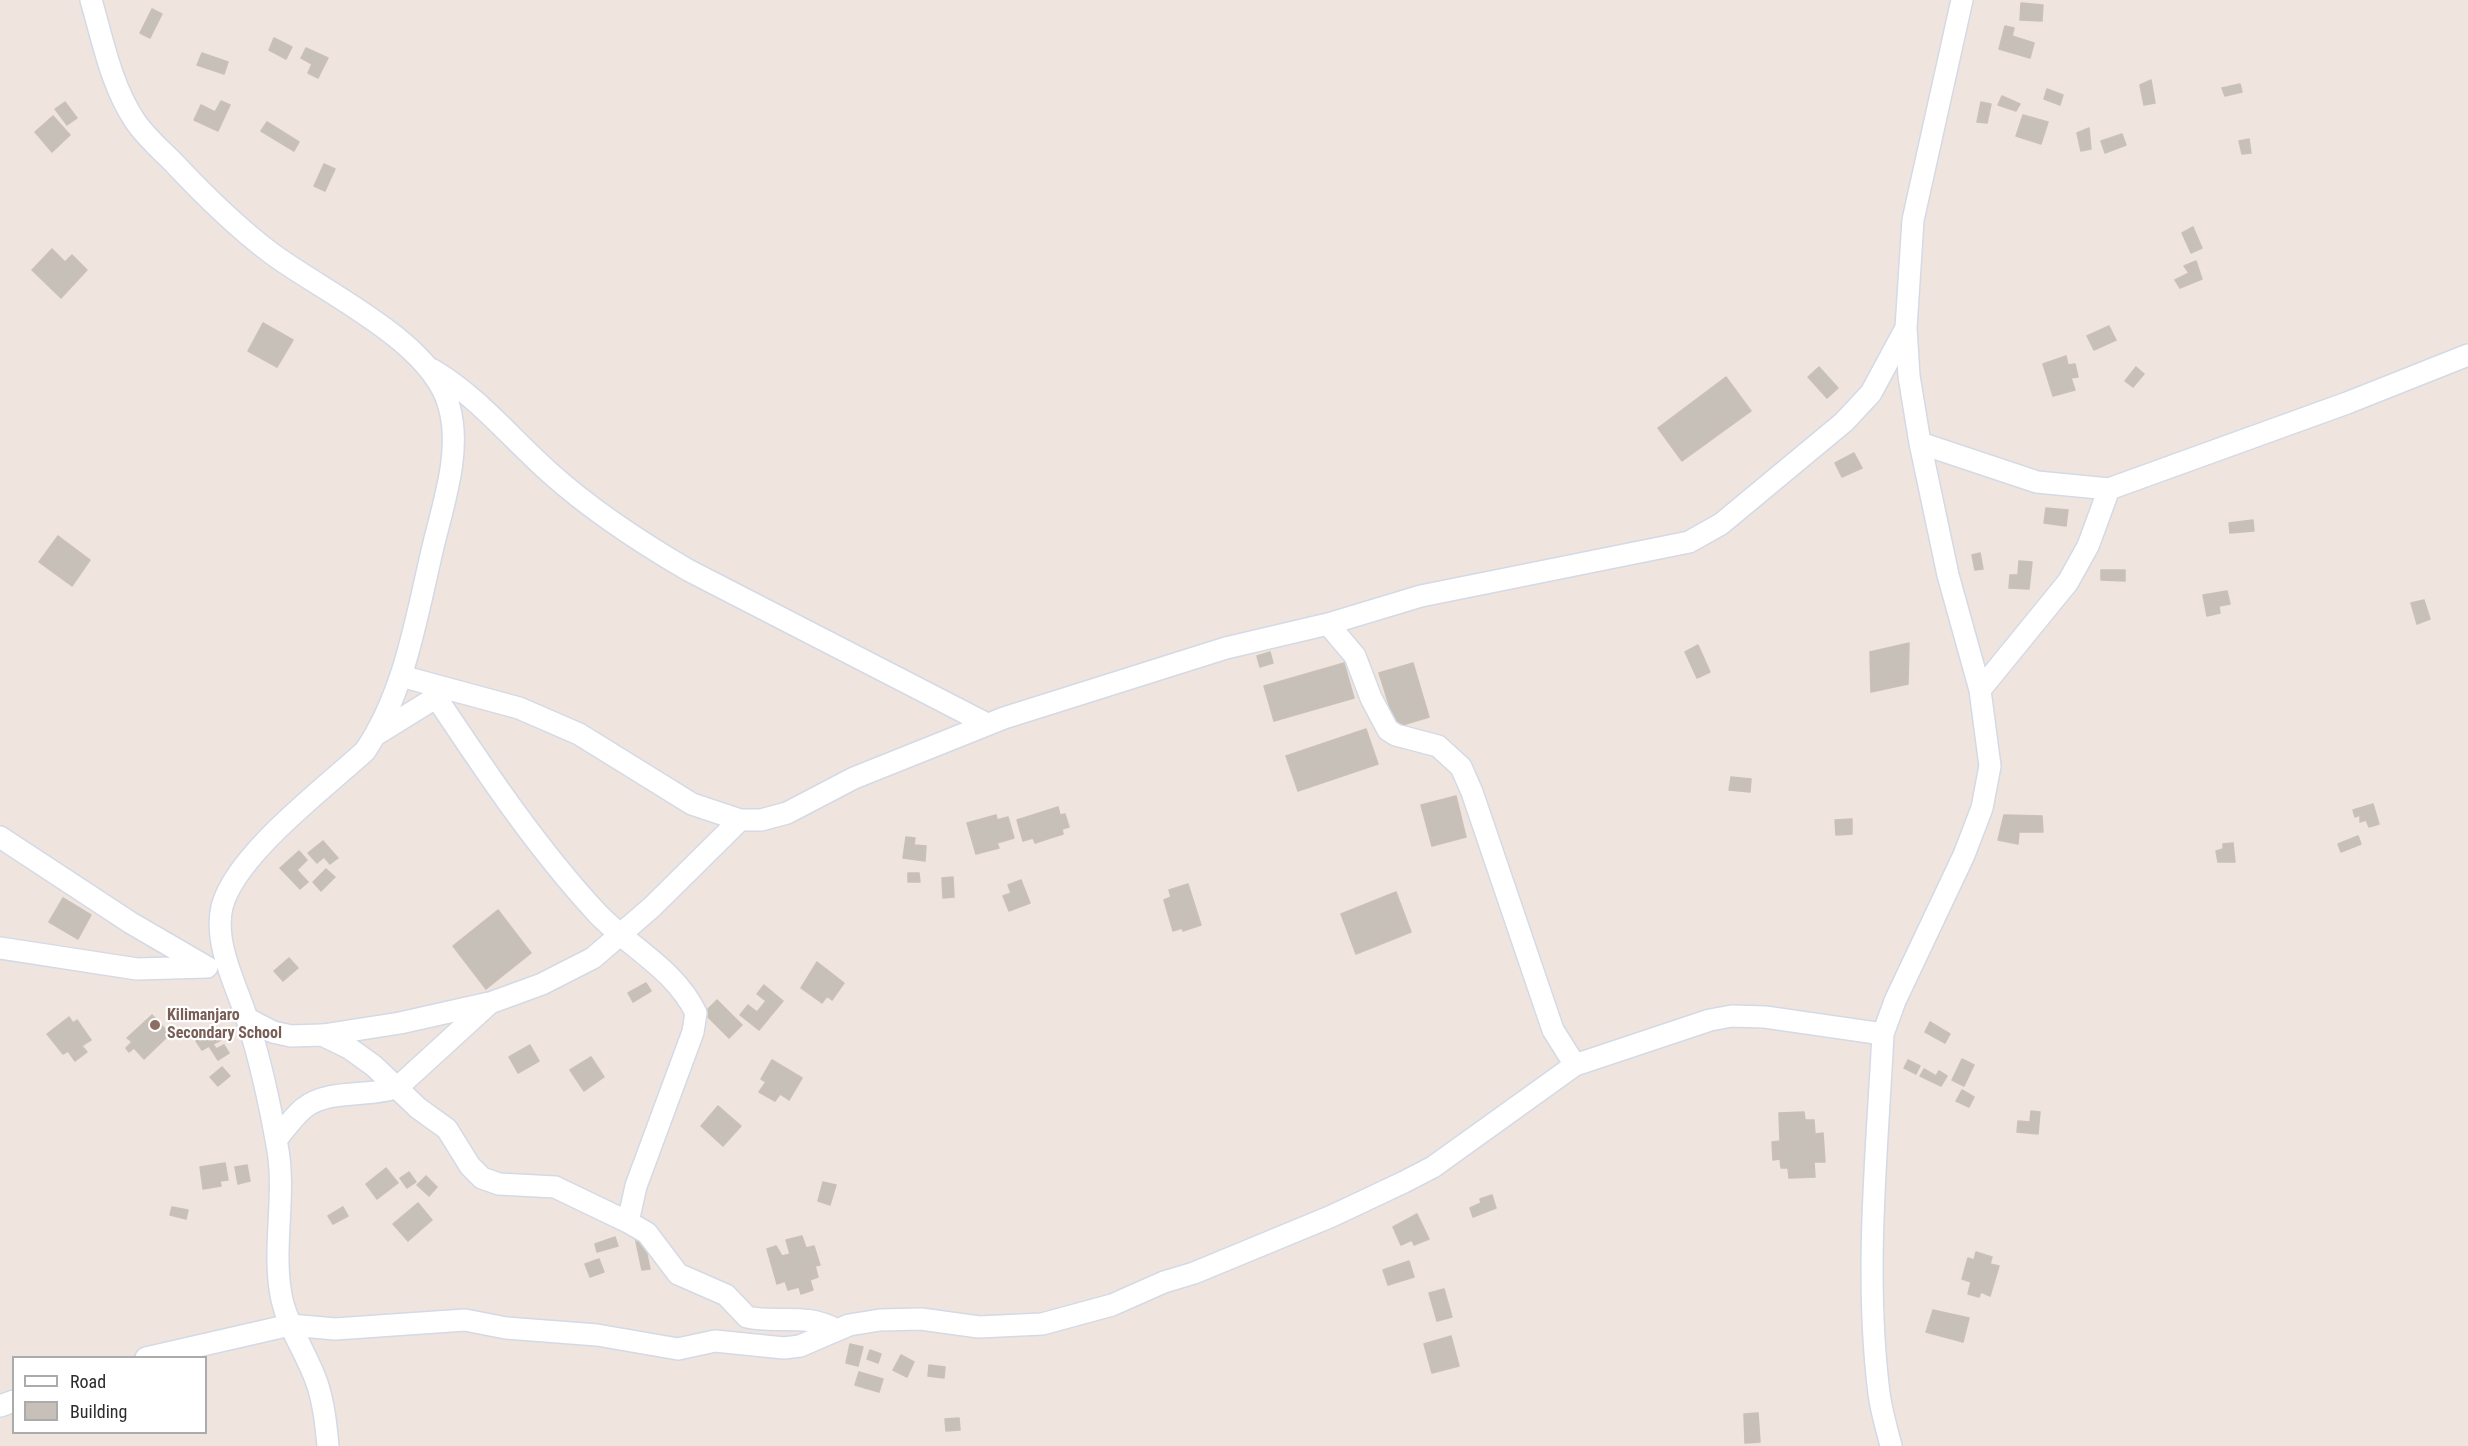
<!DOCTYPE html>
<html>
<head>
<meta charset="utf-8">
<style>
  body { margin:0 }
  #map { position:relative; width:2468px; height:1446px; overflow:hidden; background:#efe4de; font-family:"Roboto Condensed",sans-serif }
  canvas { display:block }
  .legend { position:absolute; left:12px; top:1356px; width:195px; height:78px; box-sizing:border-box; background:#fff; border:2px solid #ababab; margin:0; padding:8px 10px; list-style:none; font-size:18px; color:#2c2c2c }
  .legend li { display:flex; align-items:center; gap:12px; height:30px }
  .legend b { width:30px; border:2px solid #ababab }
</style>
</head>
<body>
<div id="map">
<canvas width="2468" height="1446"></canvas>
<ul class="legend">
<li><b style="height:8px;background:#fff"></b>Road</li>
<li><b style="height:16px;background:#c6c0b9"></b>Building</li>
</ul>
</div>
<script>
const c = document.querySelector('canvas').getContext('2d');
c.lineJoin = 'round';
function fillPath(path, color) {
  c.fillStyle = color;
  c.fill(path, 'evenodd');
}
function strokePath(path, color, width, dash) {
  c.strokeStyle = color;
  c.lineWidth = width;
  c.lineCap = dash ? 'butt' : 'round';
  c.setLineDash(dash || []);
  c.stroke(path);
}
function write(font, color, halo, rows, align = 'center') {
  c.font = font + ' "Roboto Condensed",sans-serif';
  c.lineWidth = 4.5;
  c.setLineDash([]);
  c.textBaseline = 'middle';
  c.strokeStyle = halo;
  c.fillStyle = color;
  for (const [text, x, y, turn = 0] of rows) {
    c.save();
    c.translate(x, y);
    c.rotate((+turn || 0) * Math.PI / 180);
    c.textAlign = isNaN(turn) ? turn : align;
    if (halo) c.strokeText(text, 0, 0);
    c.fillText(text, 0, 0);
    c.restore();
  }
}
const building = new Path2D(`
  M 2021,3 L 2043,5 L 2042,21 L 2020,20 Z
  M 152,9 L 162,14 L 150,38 L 140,33 Z
  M 2005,26 L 2014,28 L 2012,36 L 2034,43 L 2030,58 L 1999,49 Z
  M 274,38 L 292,47 L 286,59 L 269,50 Z
  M 306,48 L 328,58 L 318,78 L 308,73 L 312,64 L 301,58 Z
  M 202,53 L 228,62 L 224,74 L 197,65 Z
  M 2151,80 L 2155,103 L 2144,105 L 2140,85 Z
  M 2240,84 L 2242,92 L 2225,96 L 2222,88 Z
  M 2047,89 L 2063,95 L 2060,105 L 2044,99 Z
  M 2002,96 L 2020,104 L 2016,111 L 1998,105 Z
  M 221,101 L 230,105 L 218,131 L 194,120 L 201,105 L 215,112 Z
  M 65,102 L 77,118 L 67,125 L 55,109 Z
  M 1981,102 L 1991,104 L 1987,123 L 1977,122 Z
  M 2023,115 L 2048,122 L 2041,144 L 2016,136 Z
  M 53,116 L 70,135 L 52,152 L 35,132 Z
  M 267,122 L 299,142 L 294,151 L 261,131 Z
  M 2089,128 L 2091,149 L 2081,151 L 2077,133 Z
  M 2122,134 L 2126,145 L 2105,153 L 2101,141 Z
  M 2249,139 L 2251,153 L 2242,154 L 2239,141 Z
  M 324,164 L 335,169 L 325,191 L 314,186 Z
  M 2193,227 L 2202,248 L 2191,253 L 2182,233 Z
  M 52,249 L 65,262 L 72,255 L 87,270 L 61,298 L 32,270 Z
  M 2196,261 L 2202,279 L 2180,288 L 2175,280 L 2189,273 L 2184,266 Z
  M 263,323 L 293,340 L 277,367 L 248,351 Z
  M 2109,326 L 2116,340 L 2094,350 L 2087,336 Z
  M 2066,356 L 2068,365 L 2075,364 L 2078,377 L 2071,378 L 2075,390 L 2053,396 L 2043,364 Z
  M 1819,367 L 1838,388 L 1827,398 L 1808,377 Z
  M 2136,367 L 2144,374 L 2133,387 L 2125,381 Z
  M 1726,377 L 1751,411 L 1682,461 L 1658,428 Z
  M 1854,453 L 1862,468 L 1842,477 L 1835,463 Z
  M 2046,508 L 2068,510 L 2066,526 L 2044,523 Z
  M 2253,520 L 2254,531 L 2230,533 L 2229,523 Z
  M 58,536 L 90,560 L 72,586 L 39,562 Z
  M 1980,553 L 1983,569 L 1975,570 L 1972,555 Z
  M 2019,561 L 2032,562 L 2029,589 L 2009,588 L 2010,575 L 2018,575 Z
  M 2101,570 L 2125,570 L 2125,581 L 2101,580 Z
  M 2227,591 L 2230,604 L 2219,606 L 2220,613 L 2207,616 L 2203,595 Z
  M 2424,600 L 2430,619 L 2417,624 L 2411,603 Z
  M 1909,643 L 1908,684 L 1871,692 L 1870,652 Z
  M 1698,645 L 1710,672 L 1697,678 L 1685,652 Z
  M 1270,652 L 1273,663 L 1260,667 L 1257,656 Z
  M 1344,663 L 1354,698 L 1274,721 L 1264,686 Z
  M 1413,663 L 1429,717 L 1396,727 L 1379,673 Z
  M 1366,729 L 1378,764 L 1298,791 L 1286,756 Z
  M 1731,777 L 1751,779 L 1750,792 L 1729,790 Z
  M 1456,796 L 1466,837 L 1432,846 L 1421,805 Z
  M 2373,804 L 2379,824 L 2369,827 L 2366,820 L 2360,822 L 2360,815 L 2355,817 L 2353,810 Z
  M 1058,807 L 1060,815 L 1065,814 L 1069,827 L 1062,829 L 1063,834 L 1035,843 L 1033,838 L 1023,841 L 1017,820 Z
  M 996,815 L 997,820 L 1008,817 L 1014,838 L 997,843 L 999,848 L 976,854 L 967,823 Z
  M 2004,815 L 2042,816 L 2043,832 L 2019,832 L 2018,844 L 1998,840 Z
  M 1852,819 L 1852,834 L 1836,835 L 1835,820 Z
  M 2358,836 L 2361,844 L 2341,852 L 2338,844 Z
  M 906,837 L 915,838 L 914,845 L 926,846 L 925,861 L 903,858 Z
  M 323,841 L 338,858 L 330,864 L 324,857 L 317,863 L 308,853 Z
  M 2233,843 L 2235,862 L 2218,862 L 2216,851 L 2223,849 L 2223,844 Z
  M 299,851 L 307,860 L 297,870 L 308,882 L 300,889 L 280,868 Z
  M 326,869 L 335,877 L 321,891 L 313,882 Z
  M 908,873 L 919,873 L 920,882 L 908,882 Z
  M 953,877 L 954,897 L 943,898 L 942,878 Z
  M 1021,880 L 1030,903 L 1009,911 L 1003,896 L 1011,893 L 1008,885 Z
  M 1188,884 L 1201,925 L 1183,931 L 1182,928 L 1173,931 L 1164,900 L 1171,897 L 1169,890 Z
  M 1396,892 L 1411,932 L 1356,954 L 1341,914 Z
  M 63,898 L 91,915 L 78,939 L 49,922 Z
  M 498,910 L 531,953 L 486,989 L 453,946 Z
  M 289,958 L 298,968 L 283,981 L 274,971 Z
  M 817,962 L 844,983 L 832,1000 L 827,996 L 822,1003 L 801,988 Z
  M 646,983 L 651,991 L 633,1002 L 628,993 Z
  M 764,985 L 783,1001 L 759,1030 L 740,1015 L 748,1005 L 757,1012 L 766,1001 L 757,994 Z
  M 717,1000 L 742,1025 L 729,1038 L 704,1013 Z
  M 152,1015 L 170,1034 L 144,1059 L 134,1048 L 129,1052 L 126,1048 L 132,1042 L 127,1038 Z
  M 69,1017 L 73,1023 L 77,1020 L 91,1040 L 82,1046 L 87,1052 L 75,1061 L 68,1051 L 63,1054 L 47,1034 Z
  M 1930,1022 L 1950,1034 L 1945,1043 L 1925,1032 Z
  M 215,1030 L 221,1040 L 213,1044 L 216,1049 L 224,1045 L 229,1053 L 218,1060 L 209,1046 L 202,1050 L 196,1041 Z
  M 530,1045 L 539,1061 L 518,1073 L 509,1057 Z
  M 591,1057 L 604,1077 L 584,1091 L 570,1070 Z
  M 1962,1059 L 1974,1065 L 1964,1086 L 1952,1080 Z
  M 772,1060 L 802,1078 L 789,1100 L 780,1094 L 775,1101 L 759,1092 L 766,1082 L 761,1079 Z
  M 1908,1060 L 1920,1066 L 1916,1074 L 1904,1068 Z
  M 222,1067 L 230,1076 L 218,1086 L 210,1077 Z
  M 1924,1069 L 1936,1076 L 1939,1071 L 1947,1076 L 1941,1086 L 1920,1076 Z
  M 1962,1090 L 1974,1097 L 1969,1107 L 1956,1101 Z
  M 718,1106 L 741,1126 L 723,1146 L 701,1126 Z
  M 2031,1111 L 2040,1112 L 2038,1134 L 2017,1132 L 2018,1121 L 2030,1122 Z
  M 1804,1112 L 1805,1120 L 1814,1120 L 1815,1134 L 1823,1133 L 1825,1162 L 1814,1162 L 1815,1177 L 1789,1178 L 1788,1168 L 1781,1168 L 1780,1159 L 1773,1160 L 1772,1142 L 1780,1141 L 1779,1113 Z
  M 225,1163 L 228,1180 L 220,1181 L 221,1186 L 203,1189 L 200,1167 Z
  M 247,1165 L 250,1181 L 238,1184 L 235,1167 Z
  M 386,1168 L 398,1183 L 377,1199 L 366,1184 Z
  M 409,1172 L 416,1182 L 407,1188 L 400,1178 Z
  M 426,1176 L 437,1187 L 429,1196 L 417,1185 Z
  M 823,1182 L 836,1185 L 830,1205 L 818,1201 Z
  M 1492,1195 L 1496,1208 L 1473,1217 L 1470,1208 L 1481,1203 L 1480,1199 Z
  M 418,1203 L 432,1220 L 408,1241 L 393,1224 Z
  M 172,1207 L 188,1210 L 186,1219 L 170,1215 Z
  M 343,1207 L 348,1216 L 333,1224 L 328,1216 Z
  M 1417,1214 L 1429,1239 L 1414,1245 L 1412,1240 L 1401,1245 L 1393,1227 Z
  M 643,1235 L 650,1269 L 642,1270 L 635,1237 Z
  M 802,1236 L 806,1248 L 814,1246 L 820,1265 L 815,1266 L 818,1277 L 810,1280 L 813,1290 L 801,1294 L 799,1287 L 788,1290 L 785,1281 L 777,1284 L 767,1249 L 776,1246 L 782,1256 L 790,1254 L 786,1240 Z
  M 615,1237 L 618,1246 L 597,1252 L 595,1244 Z
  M 1976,1252 L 1992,1257 L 1990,1264 L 1999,1266 L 1990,1296 L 1981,1292 L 1979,1297 L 1968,1294 L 1971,1282 L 1962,1279 L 1968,1258 L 1974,1260 Z
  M 599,1259 L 604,1272 L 590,1277 L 585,1264 Z
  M 1409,1261 L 1414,1277 L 1388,1285 L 1383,1270 Z
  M 1444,1289 L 1452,1317 L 1437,1321 L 1429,1293 Z
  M 1933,1310 L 1969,1318 L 1963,1342 L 1926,1332 Z
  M 1451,1336 L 1459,1366 L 1432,1373 L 1424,1344 Z
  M 850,1344 L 863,1347 L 858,1366 L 846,1363 Z
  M 870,1350 L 881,1354 L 878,1363 L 867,1359 Z
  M 901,1355 L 914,1362 L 907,1377 L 893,1370 Z
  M 929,1365 L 945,1367 L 944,1378 L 928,1376 Z
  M 859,1372 L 883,1379 L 879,1392 L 855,1385 Z
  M 1758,1413 L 1760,1442 L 1745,1443 L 1744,1414 Z
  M 959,1418 L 960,1430 L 946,1431 L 945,1419 Z`);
const minor = new Path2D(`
  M 91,0 C 103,41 111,85 135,121 C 145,136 160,149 173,162 C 203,194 235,226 271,253 C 323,292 432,341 449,406 C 463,455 440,512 430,560 C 415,625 403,695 365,751 C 325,788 235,855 222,907 C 213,946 239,990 249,1025 C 261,1064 270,1105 277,1145 C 287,1196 271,1249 282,1300 C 289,1330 307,1354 317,1383 C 324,1404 326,1425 328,1446
  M 433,370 C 477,396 511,438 549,472 C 591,510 640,542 688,570 L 987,724
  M 1920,443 L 2037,482 L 2109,489 L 2347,403 L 2468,355
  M 1328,624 L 1355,656 L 1371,698 L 1388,730 L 1396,735 L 1438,746 L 1461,767 L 1472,792 L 1553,1030 L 1575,1065
  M 401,676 L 519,708 L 579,734 L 692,804 L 740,820 L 761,820 L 787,813 L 854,778 L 1004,718 L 1226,648 L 1328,624 L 1421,596 L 1689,542 L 1721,524 L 1844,422 L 1871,393 L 1906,328
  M 1980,690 L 2068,582 L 2088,546 L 2109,489
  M 436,697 C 486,772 536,847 597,913 C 630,948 675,969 696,1013 L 693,1032 L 636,1186 L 628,1222
  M 377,734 L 448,690
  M 0,837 L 131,923 L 205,966
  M 0,948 L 137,969 L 207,967
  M 246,1018 L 273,1032 L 291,1036 L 322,1035 L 349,1048 L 374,1066 L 418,1108 L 447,1129 L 470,1166 L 482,1178 L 499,1184 L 555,1187 L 628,1222 L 647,1233 L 678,1274 L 726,1295 L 747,1317 C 780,1324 804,1312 837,1330
  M 323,1035 L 400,1023 L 489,1003
  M 276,1140 C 285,1129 293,1117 304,1108 C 330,1088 369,1098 398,1087 L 490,1003 L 542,984 L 593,958 L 652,907 L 740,820
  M 146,1358 L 290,1325 L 335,1329 L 465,1320 L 506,1328 L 597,1335 L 678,1349 L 715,1341 L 784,1348 L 800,1346 L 849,1325 L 880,1320 L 921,1319 L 979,1327 L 1042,1324 L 1112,1305 L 1164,1282 L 1194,1273 L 1332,1216 L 1404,1182 L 1433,1167 L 1575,1065 L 1710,1020 L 1732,1016 L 1765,1017 L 1883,1034
  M 0,1406 L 14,1401
  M 1891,1446 C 1887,1429 1881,1411 1879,1393 C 1864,1274 1877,1152 1883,1034 L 1895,1001 L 1964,855 L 1982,808 L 1990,766 L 1980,690 L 1948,575 L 1920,443 L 1909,376 L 1906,328 L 1913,220 L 1962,0`);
const markers = [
  [155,1025,6,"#8d6e63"]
];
const educationNames = [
  ["Kilimanjaro",167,1016],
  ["Secondary School",167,1034]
];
fillPath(building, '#c6c0b9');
strokePath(building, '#cbc0b7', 1.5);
strokePath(minor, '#d3dae6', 24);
strokePath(minor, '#fff', 21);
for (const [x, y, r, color] of markers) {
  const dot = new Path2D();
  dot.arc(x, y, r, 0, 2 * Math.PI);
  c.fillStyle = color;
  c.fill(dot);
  strokePath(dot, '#fff', 2);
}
write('bold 16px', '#785e54', '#fff', educationNames, 'left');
</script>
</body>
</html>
